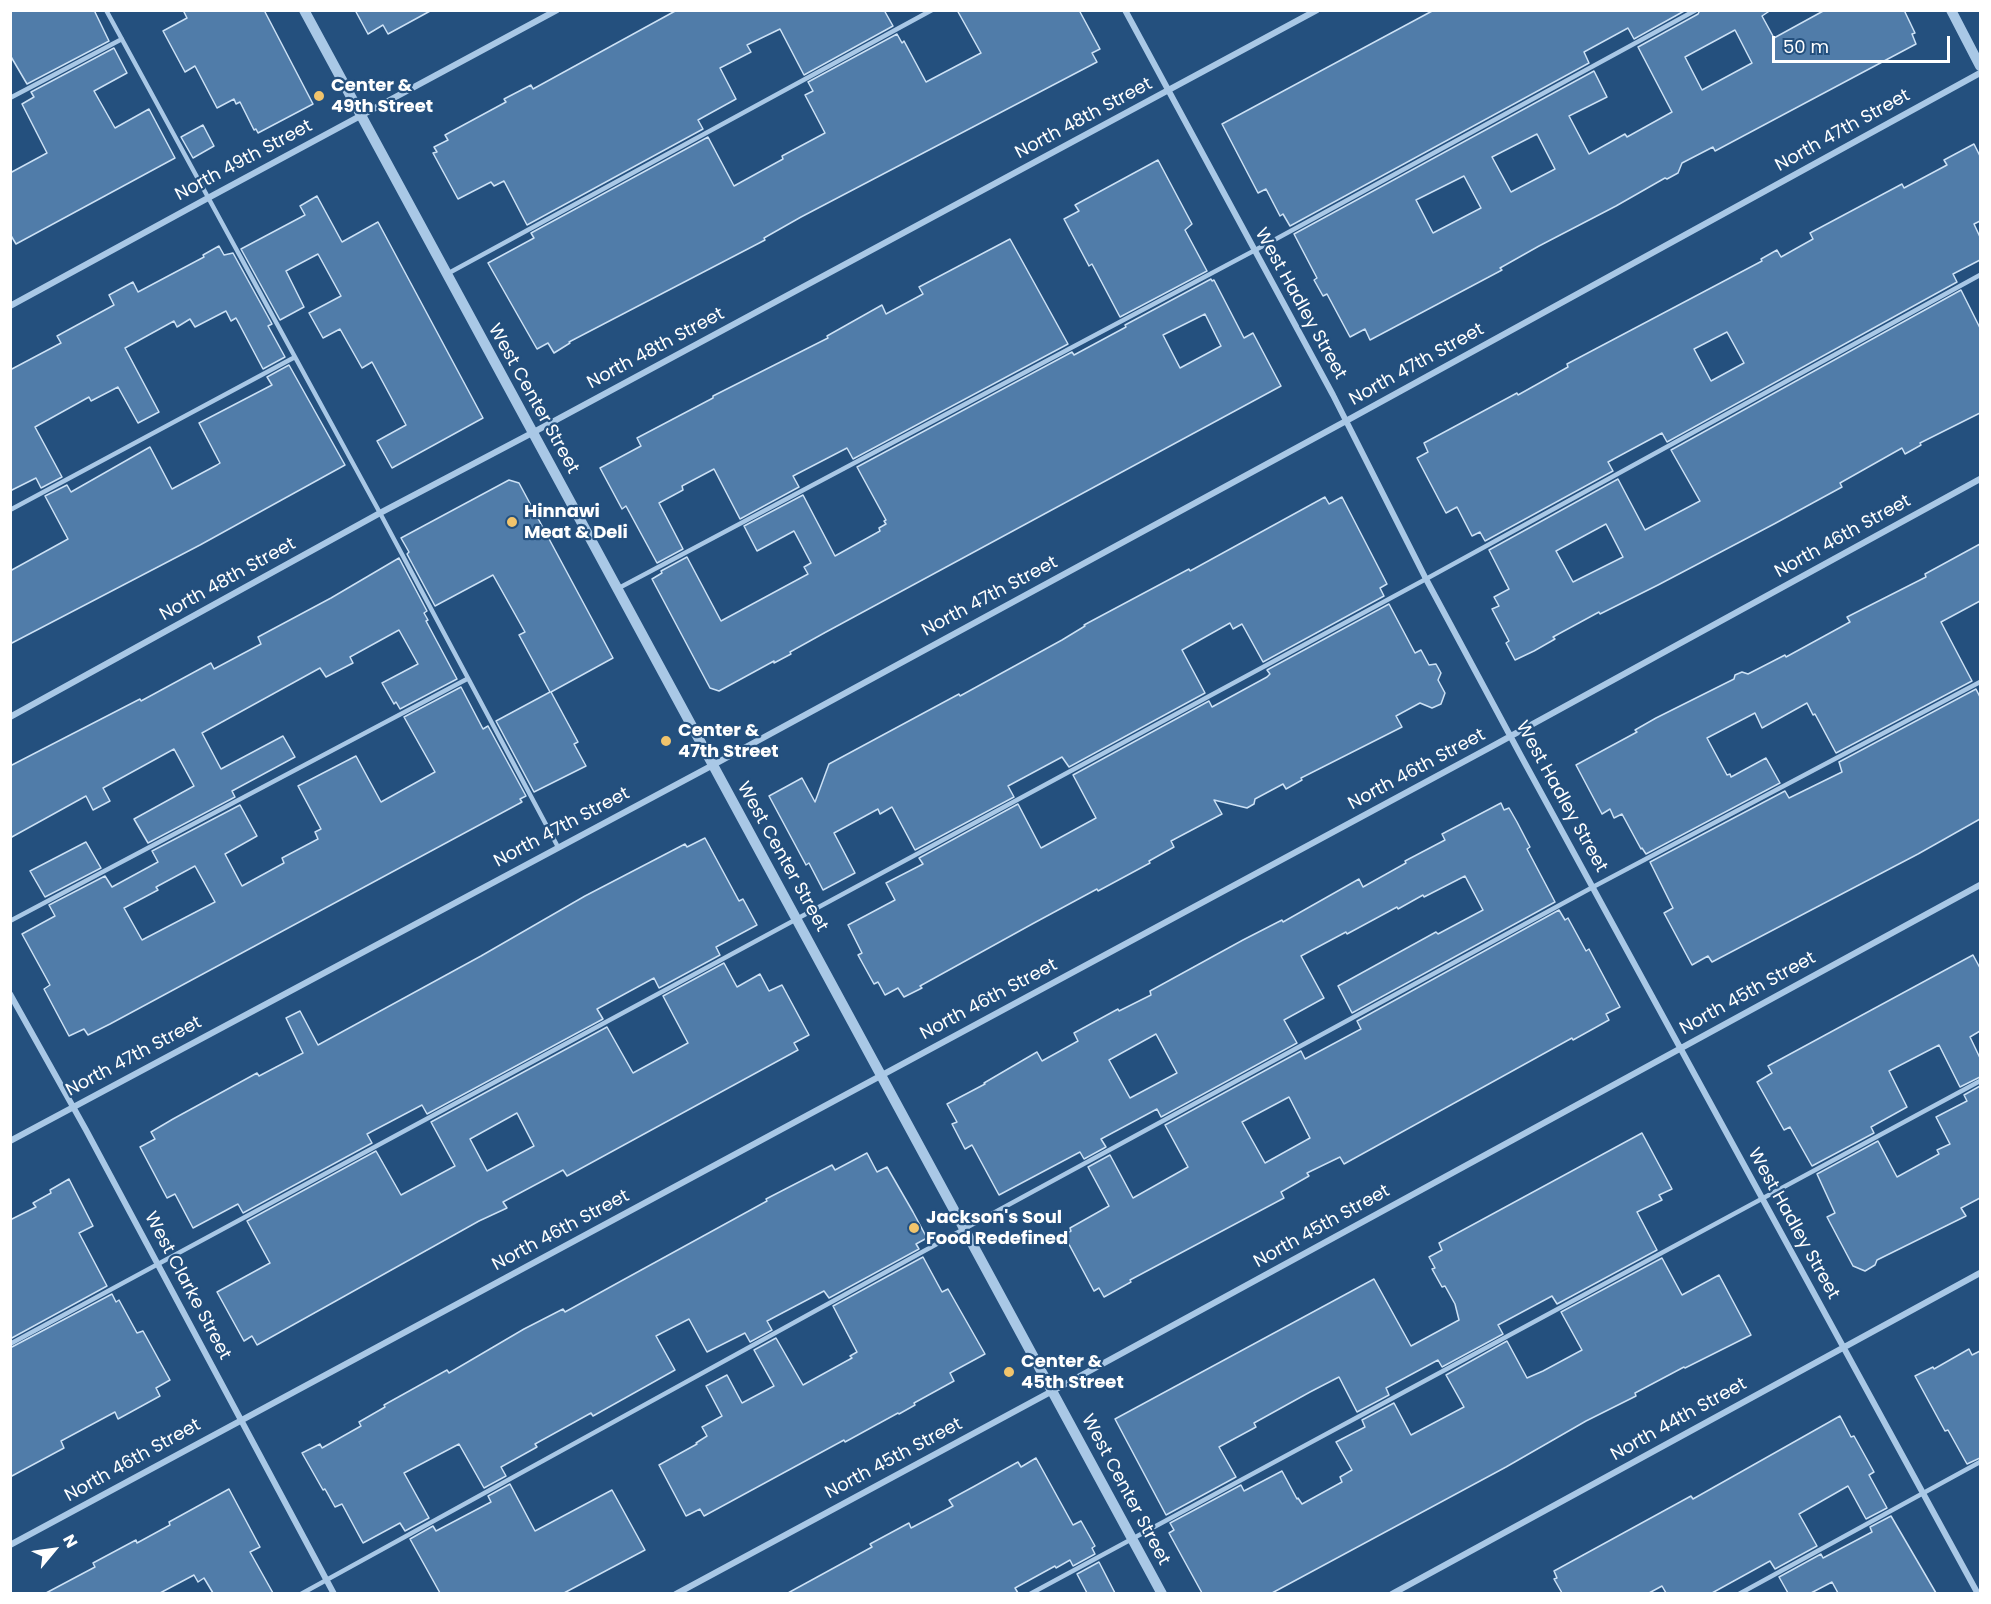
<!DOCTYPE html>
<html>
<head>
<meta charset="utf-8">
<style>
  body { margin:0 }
  #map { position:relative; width:1991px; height:1604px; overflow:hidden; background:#24507e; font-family:Poppins,sans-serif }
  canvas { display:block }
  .frame { position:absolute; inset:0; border:12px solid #fff; pointer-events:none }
  .north { position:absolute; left:24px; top:1520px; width:60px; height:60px; -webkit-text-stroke:4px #24507e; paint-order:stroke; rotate:61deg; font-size:16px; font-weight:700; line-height:24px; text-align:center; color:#fff }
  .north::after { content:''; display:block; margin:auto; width:21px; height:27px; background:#fff; clip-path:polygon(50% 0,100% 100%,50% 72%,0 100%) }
  .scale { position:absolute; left:1772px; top:36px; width:178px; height:27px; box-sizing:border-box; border:3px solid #fff; border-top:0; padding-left:8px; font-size:18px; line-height:21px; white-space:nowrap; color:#fff; -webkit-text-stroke:4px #24507e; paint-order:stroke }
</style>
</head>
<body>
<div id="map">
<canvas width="1991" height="1604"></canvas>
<div class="frame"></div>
<div class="north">N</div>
<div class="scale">50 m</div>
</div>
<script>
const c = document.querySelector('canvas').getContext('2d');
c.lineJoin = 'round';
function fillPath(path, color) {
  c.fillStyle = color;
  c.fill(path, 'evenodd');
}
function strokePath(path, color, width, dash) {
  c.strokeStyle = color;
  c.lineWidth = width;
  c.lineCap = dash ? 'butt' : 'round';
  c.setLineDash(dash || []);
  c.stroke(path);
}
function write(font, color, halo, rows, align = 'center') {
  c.font = font + ' Poppins,sans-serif';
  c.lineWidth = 4.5;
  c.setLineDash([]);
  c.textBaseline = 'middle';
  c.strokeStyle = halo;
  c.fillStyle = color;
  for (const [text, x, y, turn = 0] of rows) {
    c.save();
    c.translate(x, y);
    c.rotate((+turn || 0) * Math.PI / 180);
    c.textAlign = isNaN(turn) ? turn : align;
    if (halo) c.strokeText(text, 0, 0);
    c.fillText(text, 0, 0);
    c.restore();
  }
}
const building = new Path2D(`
  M 10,10 L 94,10 L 109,41 L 27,84 L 10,55 Z
  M 183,10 L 264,10 L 313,104 L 258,133 L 256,129 L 254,130 L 240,102 L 236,104 L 234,99 L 217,108 L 195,66 L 185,72 L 163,31 L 187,18 Z
  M 355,10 L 432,10 L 388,34 L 383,25 L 368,34 Z
  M 677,10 L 884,10 L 893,26 L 804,75 L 780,29 L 747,45 L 751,52 L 720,68 L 736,99 L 698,120 L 703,129 L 527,225 L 504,181 L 494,186 L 491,182 L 458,199 L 433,153 L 437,152 L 434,147 L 448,140 L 445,135 L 506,102 L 504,99 L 531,85 L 533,89 Z
  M 957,10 L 1079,10 L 1100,49 L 1092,53 L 1097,62 L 801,217 L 764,238 L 765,240 L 569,342 L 570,343 L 554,353 L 548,343 L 537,349 L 488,263 L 534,238 L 531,233 L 708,137 L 734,186 L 783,159 L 782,156 L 825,133 L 805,95 L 813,91 L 808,82 L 897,34 L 902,43 L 904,41 L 926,82 L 981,53 Z
  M 1434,10 L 1686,10 L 1634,39 L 1628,28 L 1584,52 L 1589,63 L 1290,226 L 1283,214 L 1280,216 L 1266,189 L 1258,193 L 1222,124 Z
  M 1700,10 L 1771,10 L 1762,16 L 1774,38 L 1825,10 L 1904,10 L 1915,33 L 1912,34 L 1916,44 L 1715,151 L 1713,147 L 1682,163 L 1678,173 L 1667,179 L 1665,178 L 1616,206 L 1539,246 L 1500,268 L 1502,270 L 1370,340 L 1365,329 L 1350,337 L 1327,294 L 1323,296 L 1314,280 L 1317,278 L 1294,234 L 1594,71 L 1607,97 L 1569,116 L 1589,154 L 1625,134 L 1627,137 L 1672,112 L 1638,47 L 1698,14 ZM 1735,30 L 1752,63 L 1702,90 L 1685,57 ZM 1537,134 L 1555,169 L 1511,192 L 1492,157 ZM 1464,176 L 1481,208 L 1433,233 L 1416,200 Z
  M 114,48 L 127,73 L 94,91 L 115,128 L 149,109 L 175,158 L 16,244 L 10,234 L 10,173 L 47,153 L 22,104 L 34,97 L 31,92 Z
  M 203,125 L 214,146 L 193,158 L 181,137 Z
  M 1974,144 L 1980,156 L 1980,221 L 1974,224 L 1980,237 L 1980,260 L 1953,274 L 1957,282 L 1667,442 L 1662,433 L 1608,462 L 1613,471 L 1485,541 L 1480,532 L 1472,536 L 1457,507 L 1446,513 L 1417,458 L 1428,452 L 1424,443 L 1517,393 L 1518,395 L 1568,367 L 1567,364 L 1762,261 L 1761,259 L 1777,250 L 1781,257 L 1813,239 L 1810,233 L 1902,184 L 1904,188 L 1947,165 L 1944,160 ZM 1727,332 L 1744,363 L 1711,381 L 1694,349 Z
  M 1158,160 L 1192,224 L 1185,230 L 1207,271 L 1120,317 L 1092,264 L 1089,266 L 1064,219 L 1079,211 L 1075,205 Z
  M 317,196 L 342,242 L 378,222 L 483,418 L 392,468 L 377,441 L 406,425 L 372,362 L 362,368 L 340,329 L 323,338 L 309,313 L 341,296 L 318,254 L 286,271 L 304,307 L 280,320 L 241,249 L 305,215 L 300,206 Z
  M 1010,239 L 1068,344 L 853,459 L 847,448 L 793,476 L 799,487 L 740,519 L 714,469 L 682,486 L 683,490 L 659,503 L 683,549 L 657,563 L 626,506 L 622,509 L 600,468 L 641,446 L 637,438 L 713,398 L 713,396 L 828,338 L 827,336 L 882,305 L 886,314 L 923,294 L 919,287 Z
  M 219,246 L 224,255 L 233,253 L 272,324 L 268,326 L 285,357 L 263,369 L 236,318 L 231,321 L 226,311 L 195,327 L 190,319 L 177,327 L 174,321 L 125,348 L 159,412 L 138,423 L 118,387 L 91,401 L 89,397 L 35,427 L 62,477 L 41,488 L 36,478 L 10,491 L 10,370 L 61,343 L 57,336 L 114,305 L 109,295 L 133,282 L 138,292 L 204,257 L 203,255 Z
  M 1211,279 L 1212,281 L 1214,280 L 1244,338 L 1253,333 L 1281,386 L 826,632 L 790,652 L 791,654 L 774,663 L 774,661 L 719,691 L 710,688 L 652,579 L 662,573 L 661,571 L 687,557 L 721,621 L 808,574 L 804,567 L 811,563 L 794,531 L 757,551 L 744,526 L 803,495 L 835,556 L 880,531 L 879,528 L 886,524 L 884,521 L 886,520 L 857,467 L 1072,352 L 1074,355 L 1126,327 L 1125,325 ZM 1205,314 L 1221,346 L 1180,368 L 1163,335 Z
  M 1961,290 L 1980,328 L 1980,413 L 1920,443 L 1921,445 L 1905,454 L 1902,448 L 1840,483 L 1842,487 L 1774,524 L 1658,585 L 1600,614 L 1599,612 L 1553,637 L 1555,639 L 1534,651 L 1515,660 L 1506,643 L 1509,641 L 1492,609 L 1499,606 L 1494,597 L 1509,589 L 1489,550 L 1618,479 L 1645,530 L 1700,501 L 1671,450 ZM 1606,524 L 1623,557 L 1573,582 L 1556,551 Z
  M 289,365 L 345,465 L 200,545 L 10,644 L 10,571 L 68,539 L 45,496 L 67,485 L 71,492 L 150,447 L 172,489 L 217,465 L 220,463 L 199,423 L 272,385 L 267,377 Z
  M 509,480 L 519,483 L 613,658 L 551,692 L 578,742 L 574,744 L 586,766 L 534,792 L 496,721 L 550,692 L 519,635 L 525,632 L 493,575 L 435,606 L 407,554 L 409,552 L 401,538 Z
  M 1325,497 L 1329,504 L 1342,497 L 1387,584 L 1380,588 L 1384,596 L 1263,662 L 1242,624 L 1233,629 L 1230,623 L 1182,650 L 1205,693 L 1069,767 L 1062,757 L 1008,786 L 1014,797 L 915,850 L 892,807 L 880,814 L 878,809 L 834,833 L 855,873 L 823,890 L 809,863 L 806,865 L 769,796 L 802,778 L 815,802 L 829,764 L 959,694 L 960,696 L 1062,640 L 1085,626 L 1084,625 L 1189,569 L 1190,571 Z
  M 1980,544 L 1980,601 L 1941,622 L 1972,681 L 1836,753 L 1815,714 L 1813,715 L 1807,703 L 1762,728 L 1755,713 L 1707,738 L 1727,775 L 1730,774 L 1731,777 L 1766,758 L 1780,783 L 1646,854 L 1642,848 L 1641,849 L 1622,814 L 1614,818 L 1610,809 L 1602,814 L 1576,765 L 1637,732 L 1635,730 L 1656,718 L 1734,679 L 1735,675 L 1742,672 L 1748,674 L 1785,655 L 1786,657 L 1850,622 L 1847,617 L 1926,577 L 1925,574 Z
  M 399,558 L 427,611 L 424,613 L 428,620 L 426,621 L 457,679 L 400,709 L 396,702 L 394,704 L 382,683 L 418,664 L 399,630 L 350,657 L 353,663 L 326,677 L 320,668 L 202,733 L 221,769 L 283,736 L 295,757 L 232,791 L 235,797 L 148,843 L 134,819 L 194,786 L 174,749 L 103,788 L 110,801 L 93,810 L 86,796 L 10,838 L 10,766 L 140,699 L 141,701 L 211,663 L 214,669 L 261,644 L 258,637 L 331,598 Z
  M 1389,604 L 1415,653 L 1421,650 L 1429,665 L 1436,664 L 1441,673 L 1438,680 L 1445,693 L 1441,704 L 1432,708 L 1420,703 L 1396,716 L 1402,727 L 1301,778 L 1302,780 L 1286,789 L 1283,784 L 1255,799 L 1254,804 L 1247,808 L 1214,800 L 1222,814 L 1171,841 L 1174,847 L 1149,861 L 1150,863 L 1098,891 L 1097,889 L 1034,923 L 920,986 L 922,988 L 904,997 L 898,988 L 885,995 L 878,982 L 874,984 L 858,955 L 862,953 L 848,925 L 895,900 L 886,883 L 923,864 L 919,858 L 1018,804 L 1041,848 L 1096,818 L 1073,775 L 1209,701 L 1212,707 L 1267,677 L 1270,674 L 1267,670 Z
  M 461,687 L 483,729 L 488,726 L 526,796 L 520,799 L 522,802 L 110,1024 L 88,1035 L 84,1029 L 69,1036 L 44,989 L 50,985 L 22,934 L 55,916 L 49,905 L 105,876 L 112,887 L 158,862 L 152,851 L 240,805 L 257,836 L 225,854 L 242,886 L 284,863 L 282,858 L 318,839 L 315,832 L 321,829 L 298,786 L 356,756 L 381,802 L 435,772 L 404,717 ZM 195,866 L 215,902 L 142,940 L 124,908 L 158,890 L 156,887 Z
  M 1976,689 L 1980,697 L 1980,819 L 1918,854 L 1712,962 L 1708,956 L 1692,965 L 1664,913 L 1673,908 L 1650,862 L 1785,791 L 1789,798 L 1842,772 L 1839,762 Z
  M 1501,803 L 1504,810 L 1509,808 L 1517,822 L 1530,847 L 1527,849 L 1555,902 L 1352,1013 L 1338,986 L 1436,932 L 1438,934 L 1483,910 L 1465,876 L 1424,897 L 1423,895 L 1398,909 L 1397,907 L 1347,934 L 1346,932 L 1301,956 L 1324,998 L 1284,1020 L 1297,1043 L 1161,1117 L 1157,1109 L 1101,1139 L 1106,1147 L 1084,1159 L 1080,1152 L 999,1195 L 972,1145 L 965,1149 L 952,1124 L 957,1122 L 947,1104 L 985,1084 L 984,1083 L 1037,1052 L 1042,1061 L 1078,1041 L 1074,1033 L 1118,1009 L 1119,1011 L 1151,995 L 1150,991 L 1243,940 L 1282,920 L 1283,922 L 1359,879 L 1363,887 L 1406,863 L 1405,861 L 1445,840 L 1442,834 ZM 1156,1034 L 1177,1073 L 1130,1098 L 1109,1060 Z
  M 705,838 L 739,901 L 743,899 L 757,925 L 716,947 L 720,955 L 659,988 L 654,978 L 597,1009 L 603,1019 L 427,1114 L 422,1105 L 367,1134 L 372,1143 L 243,1213 L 238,1204 L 193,1228 L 175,1194 L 167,1198 L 140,1147 L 155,1139 L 151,1132 L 173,1119 L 257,1073 L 259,1076 L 303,1053 L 286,1018 L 300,1011 L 318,1045 L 481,956 L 585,896 L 685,844 L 687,847 Z
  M 86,842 L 101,868 L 45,897 L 30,871 Z
  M 1559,910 L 1565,920 L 1568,918 L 1586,951 L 1589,949 L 1620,1007 L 1606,1014 L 1609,1020 L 1573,1040 L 1572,1038 L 1344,1164 L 1340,1157 L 1307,1173 L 1309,1176 L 1281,1192 L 1284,1198 L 1130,1280 L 1131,1282 L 1104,1297 L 1099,1288 L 1094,1291 L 1064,1235 L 1071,1231 L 1070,1228 L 1109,1206 L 1088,1167 L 1110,1155 L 1133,1198 L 1188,1167 L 1165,1125 L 1301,1051 L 1305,1059 L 1361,1029 L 1357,1021 ZM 1289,1097 L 1310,1138 L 1265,1163 L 1242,1122 Z
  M 1973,955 L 1980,968 L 1980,1031 L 1970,1037 L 1980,1058 L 1980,1077 L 1960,1087 L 1939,1045 L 1889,1071 L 1907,1107 L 1871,1127 L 1874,1133 L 1812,1166 L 1790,1127 L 1784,1130 L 1757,1082 L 1772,1073 L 1768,1066 Z
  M 724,963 L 737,987 L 760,974 L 769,991 L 782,985 L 809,1035 L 794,1043 L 798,1050 L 567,1176 L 563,1170 L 503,1202 L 507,1208 L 479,1221 L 257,1345 L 252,1336 L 244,1341 L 217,1292 L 270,1263 L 247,1221 L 376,1151 L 401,1195 L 455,1166 L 431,1122 L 607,1027 L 633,1073 L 688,1043 L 663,996 ZM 517,1113 L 534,1146 L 487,1171 L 470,1139 Z
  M 1980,1086 L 1980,1198 L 1961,1208 L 1966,1216 L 1877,1260 L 1875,1265 L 1865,1271 L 1853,1266 L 1827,1217 L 1835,1213 L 1817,1174 L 1878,1141 L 1897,1177 L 1939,1154 L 1937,1150 L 1950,1144 L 1936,1117 L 1967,1101 L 1964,1095 Z
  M 1642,1133 L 1672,1189 L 1659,1195 L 1662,1200 L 1637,1212 L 1657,1250 L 1557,1304 L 1552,1296 L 1498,1325 L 1503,1334 L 1442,1367 L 1438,1360 L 1386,1388 L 1389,1395 L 1357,1412 L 1339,1377 L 1310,1392 L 1254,1423 L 1256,1427 L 1219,1447 L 1236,1477 L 1166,1515 L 1115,1419 L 1374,1279 L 1411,1346 L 1459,1320 L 1455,1304 L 1445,1286 L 1442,1287 L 1432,1269 L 1435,1268 L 1429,1257 L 1442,1250 L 1439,1243 Z
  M 867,1153 L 877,1172 L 887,1167 L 913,1212 L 927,1238 L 916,1244 L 919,1249 L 829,1298 L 824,1291 L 767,1321 L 772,1330 L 750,1342 L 745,1333 L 707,1352 L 689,1319 L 656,1336 L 675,1370 L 593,1416 L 591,1413 L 535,1444 L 537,1447 L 501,1467 L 506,1476 L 484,1488 L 459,1444 L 404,1473 L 429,1518 L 405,1531 L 400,1523 L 363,1543 L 342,1504 L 335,1507 L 325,1489 L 323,1490 L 302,1453 L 320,1444 L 322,1448 L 361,1426 L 359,1422 L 385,1407 L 384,1405 L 447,1370 L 449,1373 L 524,1329 L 563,1309 L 565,1312 L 623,1280 L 767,1201 L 766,1199 L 832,1165 L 835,1170 Z
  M 69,1179 L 93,1226 L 79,1233 L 107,1286 L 10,1339 L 10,1220 L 36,1207 L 33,1203 L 51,1193 L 50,1190 Z
  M 923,1257 L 942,1292 L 948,1289 L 985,1354 L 950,1373 L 954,1381 L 914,1403 L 915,1405 L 899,1414 L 898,1413 L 845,1442 L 844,1440 L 704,1516 L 700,1509 L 686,1516 L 659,1465 L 697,1444 L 696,1443 L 707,1436 L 702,1427 L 722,1416 L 706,1386 L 727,1375 L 742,1403 L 774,1386 L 754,1350 L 776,1338 L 803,1385 L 852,1358 L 850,1356 L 857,1352 L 833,1306 Z
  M 1662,1258 L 1682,1295 L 1719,1275 L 1751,1335 L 1685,1368 L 1684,1367 L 1635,1393 L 1636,1396 L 1586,1421 L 1506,1467 L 1272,1593 L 1202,1593 L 1169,1533 L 1174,1530 L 1170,1523 L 1241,1485 L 1244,1491 L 1282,1471 L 1297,1499 L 1298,1498 L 1302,1504 L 1342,1482 L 1340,1477 L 1352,1470 L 1336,1442 L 1365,1427 L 1362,1420 L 1394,1403 L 1411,1435 L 1464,1407 L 1446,1375 L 1507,1341 L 1527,1378 L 1543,1371 L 1582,1350 L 1561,1312 Z
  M 112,1294 L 116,1302 L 119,1300 L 137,1333 L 143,1331 L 170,1380 L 156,1388 L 160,1396 L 118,1419 L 115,1412 L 61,1441 L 64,1448 L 10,1477 L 10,1348 Z
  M 1969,1349 L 1972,1355 L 1980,1351 L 1980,1458 L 1967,1464 L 1948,1430 L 1945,1431 L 1915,1376 L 1933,1367 L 1934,1369 Z
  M 1840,1416 L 1851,1437 L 1854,1436 L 1874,1472 L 1869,1475 L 1887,1508 L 1866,1519 L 1848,1486 L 1799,1514 L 1817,1546 L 1775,1569 L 1770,1561 L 1712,1593 L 1666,1593 L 1662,1586 L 1649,1593 L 1562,1593 L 1554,1579 L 1557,1578 L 1554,1571 L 1691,1496 L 1693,1499 Z
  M 1036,1458 L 1073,1525 L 1081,1521 L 1095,1546 L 1092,1548 L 1095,1554 L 1073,1566 L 1070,1560 L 1056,1568 L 1055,1566 L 1015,1588 L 1018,1593 L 788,1593 L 872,1547 L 870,1544 L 909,1523 L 911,1528 L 953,1506 L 949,1500 L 973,1487 L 1018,1462 L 1021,1467 Z
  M 510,1484 L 535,1531 L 612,1490 L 645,1550 L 564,1593 L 440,1593 L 410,1539 L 433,1526 L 436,1531 L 491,1502 L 488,1496 Z
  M 229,1489 L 260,1547 L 250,1552 L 273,1593 L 213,1593 L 204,1578 L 198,1582 L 194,1575 L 160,1593 L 46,1593 L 95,1567 L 93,1563 L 136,1540 L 137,1543 L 170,1525 L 169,1522 Z
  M 1891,1516 L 1936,1593 L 1838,1593 L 1832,1582 L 1811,1593 L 1788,1593 L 1779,1577 L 1821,1554 L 1823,1558 L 1872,1532 L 1870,1527 Z
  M 1099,1562 L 1115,1593 L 1087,1593 L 1077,1574 Z`);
const service = new Path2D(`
  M 106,10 L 380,513 L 558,847
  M 10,98 L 122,39
  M 447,274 L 932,10
  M 10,510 L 295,357
  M 617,589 L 1276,239 L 1696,10
  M 10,921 L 467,679
  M 10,1344 L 1426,579 L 1980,275
  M 301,1594 L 964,1229 L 1593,887 L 1980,682
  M 1030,1594 L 1980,1081
  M 1739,1594 L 1980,1462`);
const minor = new Path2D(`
  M 1125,10 L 1333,395 L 1426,579 L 1521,756 L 1978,1594
  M 10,306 L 208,198 L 557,10
  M 10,717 L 380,513 L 532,433 L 1317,10
  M 10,994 L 86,1130 L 334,1594
  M 10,1141 L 713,765 L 1346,421 L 1980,73
  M 10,1545 L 1489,748 L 1980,479
  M 676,1594 L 1082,1375 L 1980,885
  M 1392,1594 L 1980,1273`);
const tertiary = new Path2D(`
  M 304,10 L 1162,1594
  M 1951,10 L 1980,66`);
const markers = [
  [319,96,6,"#f1c46c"],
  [512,522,6,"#f1c46c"],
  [666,741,6,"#f1c46c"],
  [914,1228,6,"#f1c46c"],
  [1009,1372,6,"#f1c46c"]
];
const poiNames = [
  ["Center &",331,86],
  ["49th Street",331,107],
  ["Hinnawi",524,512],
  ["Meat & Deli",524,533],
  ["Center &",678,731],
  ["47th Street",678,752],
  ["Jackson's Soul",926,1218],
  ["Food Redefined",926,1239],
  ["Center &",1021,1362],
  ["45th Street",1021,1383]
];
const streetNames = [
  ["North 48th Street",1084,119,-28],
  ["North 47th Street",1843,131,-29],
  ["North 49th Street",244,161,-28],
  ["West Hadley Street",1300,304,61],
  ["North 48th Street",656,349,-28],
  ["North 47th Street",1417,365,-29],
  ["West Center Street",533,399,61],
  ["North 46th Street",1843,537,-29],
  ["North 48th Street",228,580,-29],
  ["North 47th Street",990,597,-28],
  ["North 46th Street",1417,770,-28],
  ["West Hadley Street",1561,797,61],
  ["North 47th Street",562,828,-28],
  ["West Center Street",782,857,61],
  ["North 45th Street",1748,994,-29],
  ["North 46th Street",989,1000,-28],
  ["North 47th Street",134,1057,-28],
  ["West Hadley Street",1793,1224,61],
  ["North 45th Street",1322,1227,-29],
  ["North 46th Street",561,1231,-28],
  ["West Clarke Street",187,1286,62],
  ["North 44th Street",1679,1420,-29],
  ["North 45th Street",894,1459,-28],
  ["North 46th Street",133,1461,-29],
  ["West Center Street",1125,1490,62]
];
fillPath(building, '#507ca9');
strokePath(building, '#cce1f5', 1.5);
strokePath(service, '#a9c8e6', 4.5);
strokePath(minor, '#a9c8e6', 6);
strokePath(tertiary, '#a9c8e6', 10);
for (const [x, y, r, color] of markers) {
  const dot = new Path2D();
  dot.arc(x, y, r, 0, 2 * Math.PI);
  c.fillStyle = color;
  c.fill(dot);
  strokePath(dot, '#24507e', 2);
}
write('bold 18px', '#fff', '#24507e', poiNames, 'left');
write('18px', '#fff', '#24507e', streetNames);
</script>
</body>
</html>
